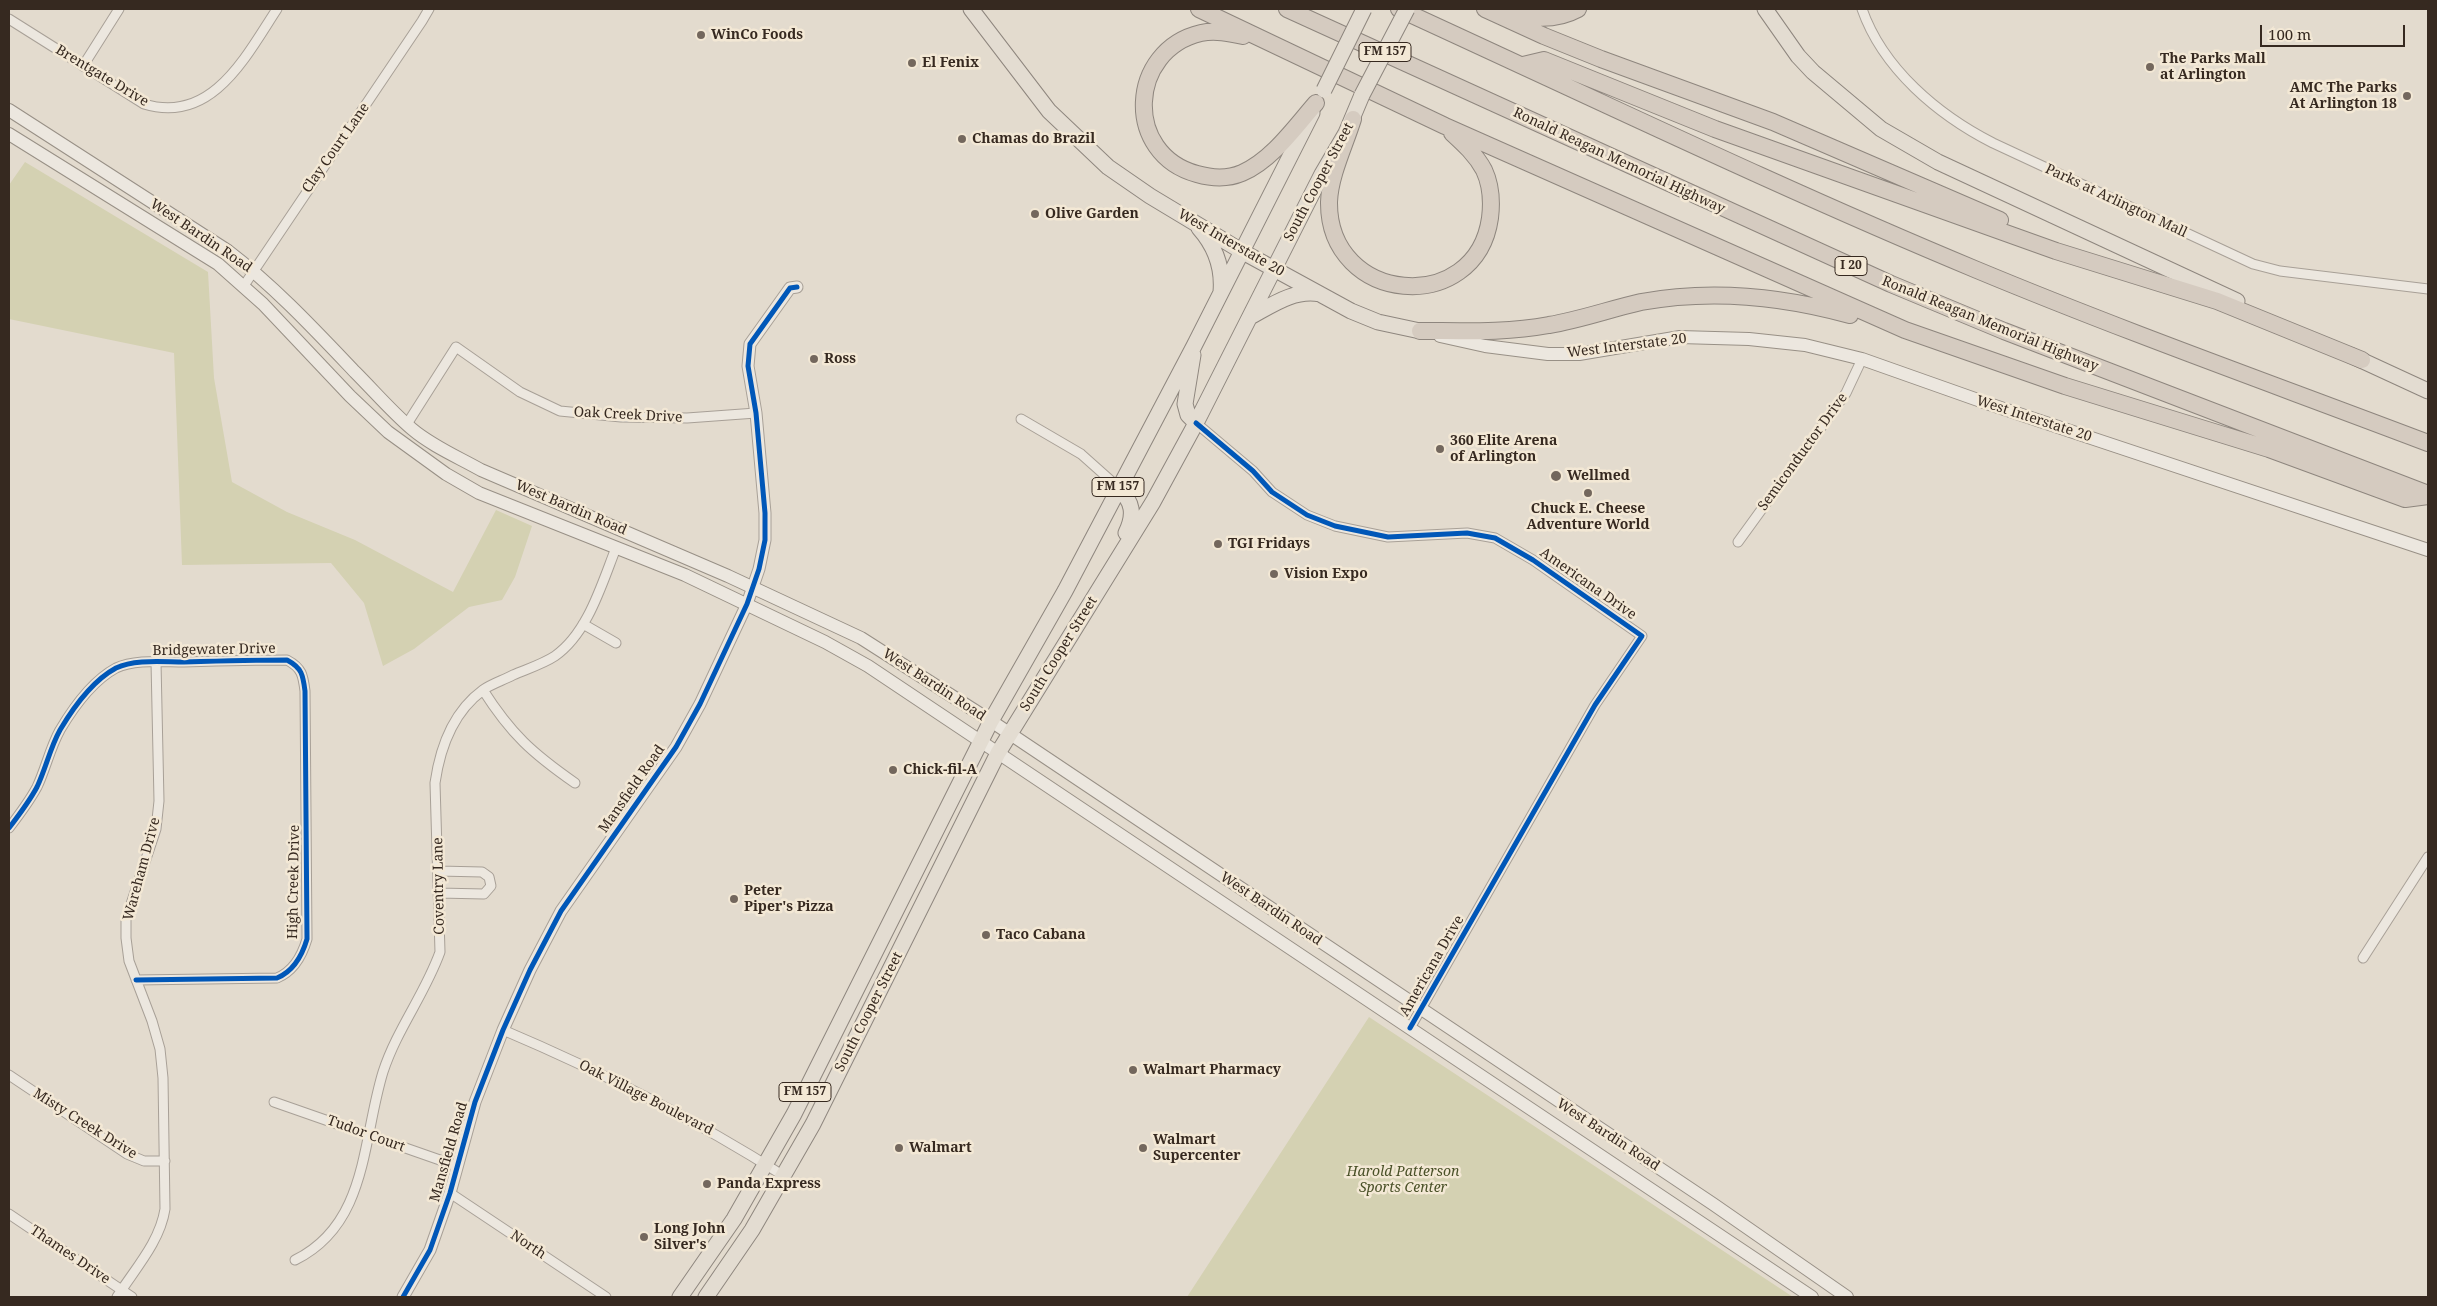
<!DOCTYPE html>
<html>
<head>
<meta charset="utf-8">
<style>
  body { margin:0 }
  #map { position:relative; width:2437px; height:1306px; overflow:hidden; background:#e3dbce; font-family:"Noto Serif",serif }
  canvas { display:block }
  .frame { position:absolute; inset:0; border:10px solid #362920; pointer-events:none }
  .scale { position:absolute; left:2260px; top:25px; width:145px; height:22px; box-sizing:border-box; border:2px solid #362920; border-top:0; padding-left:6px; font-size:15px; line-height:18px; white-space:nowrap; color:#362920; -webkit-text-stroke:4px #f3e8d5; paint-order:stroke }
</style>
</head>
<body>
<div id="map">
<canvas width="2437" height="1306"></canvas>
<div class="frame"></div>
<div class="scale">100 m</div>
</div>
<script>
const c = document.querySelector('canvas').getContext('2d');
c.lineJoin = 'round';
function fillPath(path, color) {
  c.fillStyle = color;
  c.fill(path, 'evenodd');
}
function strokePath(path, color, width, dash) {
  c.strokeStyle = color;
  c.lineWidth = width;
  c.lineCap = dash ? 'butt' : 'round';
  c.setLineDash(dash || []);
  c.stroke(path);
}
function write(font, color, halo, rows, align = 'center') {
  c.font = font + ' "Noto Serif",serif';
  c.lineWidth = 5;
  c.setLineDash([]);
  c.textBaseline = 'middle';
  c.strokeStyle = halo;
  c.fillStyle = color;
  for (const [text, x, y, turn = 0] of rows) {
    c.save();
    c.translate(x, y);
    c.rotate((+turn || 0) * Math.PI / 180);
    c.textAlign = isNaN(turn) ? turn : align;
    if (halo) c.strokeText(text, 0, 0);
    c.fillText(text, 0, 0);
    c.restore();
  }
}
const green = new Path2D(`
  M 25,162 L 208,272 L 214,378 L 232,482 L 287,512 L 355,540 L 453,592 L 496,510 L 532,526 L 515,577 L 502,600 L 469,607 L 414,649 L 383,666 L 364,603 L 331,563 L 182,565 L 174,353 L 9,319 L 9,185 Z
  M 1369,1017 L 1793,1297 L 1187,1297 Z`);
const minor = new Path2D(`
  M 1862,9 C 1883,69 1938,115 1993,143 L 2253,264 L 2280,271 L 2428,289
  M 9,19 L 144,104 C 212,125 246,56 277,9
  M 83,66 L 119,9
  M 243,287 L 422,21 L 429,9
  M 1021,419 L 1081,454 L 1118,487
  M 1196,423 L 1253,471 L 1272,492 L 1307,515 L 1335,526 L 1388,537 L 1467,533 L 1495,538 L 1533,560 L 1642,636 L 1595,705 L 1410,1028
  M 407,424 L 456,347 L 520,392 L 560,411 L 621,417 L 687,418 L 756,413
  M 1738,542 L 1846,393 L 1862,359
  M 583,624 L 616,643
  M 483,690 C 511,734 532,753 575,783
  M 9,828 C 19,815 29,802 37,787 C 46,768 50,748 60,730 C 73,708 92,681 116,668 C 135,659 162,662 184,662 C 218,661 252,660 287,660 C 302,668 303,675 305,691 L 307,939 C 302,956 294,971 277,978 L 136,980
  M 439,871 L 482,872 L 489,877 L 491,886 L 484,894 L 439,893
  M 2363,958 L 2428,857
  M 503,1030 C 600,1071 694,1119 784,1176
  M 9,1075 L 127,1154 L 144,1161 L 165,1161
  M 274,1102 L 457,1166
  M 450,1193 L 606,1297
  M 9,1214 L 132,1297
  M 295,1260 C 368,1224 362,1140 383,1072 C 397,1029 425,994 440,952 L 435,783 C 440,748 453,712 483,690 C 491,684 504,680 513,675 C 527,669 543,664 555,656 C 588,633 602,583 616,548
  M 117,1297 C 134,1270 160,1242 165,1209 L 163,1078 L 160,1049 L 152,1021 L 129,961 L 126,938 L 126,919 L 156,829 L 159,801 L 156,662`);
const tertiary = new Path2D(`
  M 403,1297 L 430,1250 L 450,1193 L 475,1102 L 503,1030 L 530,970 L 561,911 L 676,747 L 700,704 L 747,604 L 759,569 L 765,540 L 765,513 L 756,413 L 748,366 L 750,344 L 790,288 L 797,287`);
const secondary = new Path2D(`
  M 9,110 L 228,251 C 275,287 315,330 355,372 C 374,391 392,412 412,429 C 432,446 458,457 481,470 L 728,576 L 861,638 L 991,721 L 1713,1204 L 1847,1297
  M 9,134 L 218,264 L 263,304 L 350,396 L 388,432 L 446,474 L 479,493 L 685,575 L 825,642 L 868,666 L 1812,1297
  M 1440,336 L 1485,346 L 1548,354 L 1579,354 L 1680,337 L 1749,339 L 1805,345 L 1862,359 L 1995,406 L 2428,550`);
const primary = new Path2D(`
  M 971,9 L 1049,111 L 1108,167 L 1150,196 L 1243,252 L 1351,311 L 1378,322 L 1420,331
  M 1765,9 L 1798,56 L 1813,72 L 1881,129 L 1938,162 L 2237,301
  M 1199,228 C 1215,246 1223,268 1221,292
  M 1250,317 C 1272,305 1294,289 1320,294
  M 1193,355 L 1185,404 L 1188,415 L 1196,423
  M 2350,355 L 2428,391
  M 1118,487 C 1133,502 1135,514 1126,533
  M 680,1297 L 734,1219 L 794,1114 L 991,721 L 1065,591 L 1194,346 L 1312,113
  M 706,1297 L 752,1230 L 813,1124 L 998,753 L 1153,502 L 1196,423 L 1322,174 L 1346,133 L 1362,95`);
const motorway = new Path2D(`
  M 1199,9 L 1445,126 L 1905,330 L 2065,386 L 2269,449 L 2405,499 L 2428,496
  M 1287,9 L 1891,284 L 2004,331 L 2428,494
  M 1399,9 C 1591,97 1782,189 1977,270 C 2126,332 2278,386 2428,443
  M 1485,9 L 1544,36 L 1601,59 L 1773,122 L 2000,220
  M 1508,12 C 1533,20 1556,21 1578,9
  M 1243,36 C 1229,33 1215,30 1201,33 C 1128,50 1123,154 1197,174 C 1211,178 1228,179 1242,173 C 1272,160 1295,127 1316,103
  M 1523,65 L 1544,60 L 1715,129 L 2056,251 L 2217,301 L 2362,360
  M 1353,119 C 1345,145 1330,175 1329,202 C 1328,305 1476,317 1490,218 C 1492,202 1491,185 1484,170 C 1476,155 1464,144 1452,133
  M 1420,331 C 1463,331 1506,333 1549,325 C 1580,320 1610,309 1641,302 C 1711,289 1781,296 1850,315`);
const primaryBridge = new Path2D(`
  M 1324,90 L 1364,9
  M 1362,95 L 1407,9`);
const cycleway = new Path2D(`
  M 1196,423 L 1253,471 L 1272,492 L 1307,515 L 1335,526 L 1388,537 L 1467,533 L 1495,538 L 1533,560 L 1642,636 L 1595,705 L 1410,1028
  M 9,828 C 19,815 29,802 37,787 C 46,768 50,748 60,730 C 73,708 92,681 116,668 C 135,659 162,662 184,662 C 218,661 252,660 287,660 C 302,668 303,675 305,691 L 307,939 C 302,956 294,971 277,978 L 136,980
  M 403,1297 L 430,1250 L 450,1193 L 475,1102 L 503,1030 L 530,970 L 561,911 L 676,747 L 700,704 L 747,604 L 759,569 L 765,540 L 765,513 L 756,413 L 748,366 L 750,344 L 790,288 L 797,287`);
const markers = [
  [701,35,5,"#73675d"],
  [912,63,5,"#73675d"],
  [2150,67,5,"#73675d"],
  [2407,96,5,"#73675d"],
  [962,139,5,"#73675d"],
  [1035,214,5,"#73675d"],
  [814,359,5,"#73675d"],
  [1440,449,5,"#73675d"],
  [1556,476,6,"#73675d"],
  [1588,493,5,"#73675d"],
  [1218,544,5,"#73675d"],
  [1274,574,5,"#73675d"],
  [893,770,5,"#73675d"],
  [734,899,5,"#73675d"],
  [986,935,5,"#73675d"],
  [1133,1070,5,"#73675d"],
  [899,1148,5,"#73675d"],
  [1143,1148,5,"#73675d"],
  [707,1184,5,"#73675d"],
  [644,1237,5,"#73675d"]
];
const shields = [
  [1385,52,52],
  [1851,266,32],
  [1118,487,52],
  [805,1092,52]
];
const shieldNames = [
  ["FM 157",1385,52],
  ["I 20",1851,266],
  ["FM 157",1118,487],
  ["FM 157",805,1092]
];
const poiNames = [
  ["WinCo Foods",711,35],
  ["The Parks Mall",2160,59],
  ["at Arlington",2160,75],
  ["El Fenix",922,63],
  ["AMC The Parks",2397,88,"right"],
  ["At Arlington 18",2397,104,"right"],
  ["Chamas do Brazil",972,139],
  ["Olive Garden",1045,214],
  ["Ross",824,359],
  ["360 Elite Arena",1450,441],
  ["of Arlington",1450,457],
  ["Wellmed",1567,476],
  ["Chuck E. Cheese",1588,509,"center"],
  ["Adventure World",1588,525,"center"],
  ["TGI Fridays",1228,544],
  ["Vision Expo",1284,574],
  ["Chick-fil-A",903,770],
  ["Peter",744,891],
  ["Piper's Pizza",744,907],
  ["Taco Cabana",996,935],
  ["Walmart Pharmacy",1143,1070],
  ["Walmart",1153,1140],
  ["Supercenter",1153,1156],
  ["Walmart",909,1148],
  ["Panda Express",717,1184],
  ["Long John",654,1229],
  ["Silver's",654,1245]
];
const streetNames = [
  ["Brentgate Drive",102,76,31],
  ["Clay Court Lane",336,148,-55],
  ["Ronald Reagan Memorial Highway",1619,161,25],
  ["South Cooper Street",1319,182,-62],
  ["Parks at Arlington Mall",2116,201,25],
  ["West Bardin Road",201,236,34],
  ["West Interstate 20",1231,243,30],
  ["Ronald Reagan Memorial Highway",1990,324,22],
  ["West Interstate 20",1627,346,-7],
  ["Oak Creek Drive",628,415,3],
  ["West Interstate 20",2034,419,18],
  ["Semiconductor Drive",1803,452,-54],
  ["West Bardin Road",571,508,23],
  ["Americana Drive",1588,584,35],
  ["Bridgewater Drive",214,650,-1],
  ["South Cooper Street",1059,654,-58],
  ["West Bardin Road",934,685,33],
  ["Mansfield Road",632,789,-55],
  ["Wareham Drive",142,869,-75],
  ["High Creek Drive",294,882,-89],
  ["Coventry Lane",439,886,-91],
  ["West Bardin Road",1271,909,34],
  ["Americana Drive",1432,966,-60],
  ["South Cooper Street",869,1012,-63],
  ["Oak Village Boulevard",646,1098,27],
  ["Misty Creek Drive",85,1124,32],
  ["Tudor Court",366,1134,20],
  ["West Bardin Road",1608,1135,33],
  ["Mansfield Road",449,1152,-74],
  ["North",528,1245,34],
  ["Thames Drive",70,1255,34]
];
const parkNames = [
  ["Harold Patterson",1403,1172],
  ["Sports Center",1403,1188]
];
fillPath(green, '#d4d1b2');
strokePath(minor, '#a8a097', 11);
strokePath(tertiary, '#a8a097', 13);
strokePath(secondary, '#989086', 14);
strokePath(primary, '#8e867e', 17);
strokePath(motorway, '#8e867e', 18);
strokePath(minor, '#ece7df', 9);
strokePath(tertiary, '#ece7df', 11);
strokePath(secondary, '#ece7df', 12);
strokePath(primary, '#e3dcd1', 15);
strokePath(motorway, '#d5cbc0', 16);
strokePath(primaryBridge, '#8e867e', 17, []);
strokePath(primaryBridge, '#e3dcd1', 15);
strokePath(cycleway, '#0057b8', 5);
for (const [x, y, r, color] of markers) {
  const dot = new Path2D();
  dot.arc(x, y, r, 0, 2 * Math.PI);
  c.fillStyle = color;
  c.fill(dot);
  strokePath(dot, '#f3e8d5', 2);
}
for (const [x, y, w] of shields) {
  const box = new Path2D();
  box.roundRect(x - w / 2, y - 9.5, w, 19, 4);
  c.fillStyle = '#f3e8d5';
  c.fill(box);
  strokePath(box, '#362920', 1);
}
write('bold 12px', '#362920', null, shieldNames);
write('bold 14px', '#362920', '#f3e8d5', poiNames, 'left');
write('14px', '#362920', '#f3e8d5', streetNames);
write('italic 14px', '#4a5128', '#f3e8d5', parkNames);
</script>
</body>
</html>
